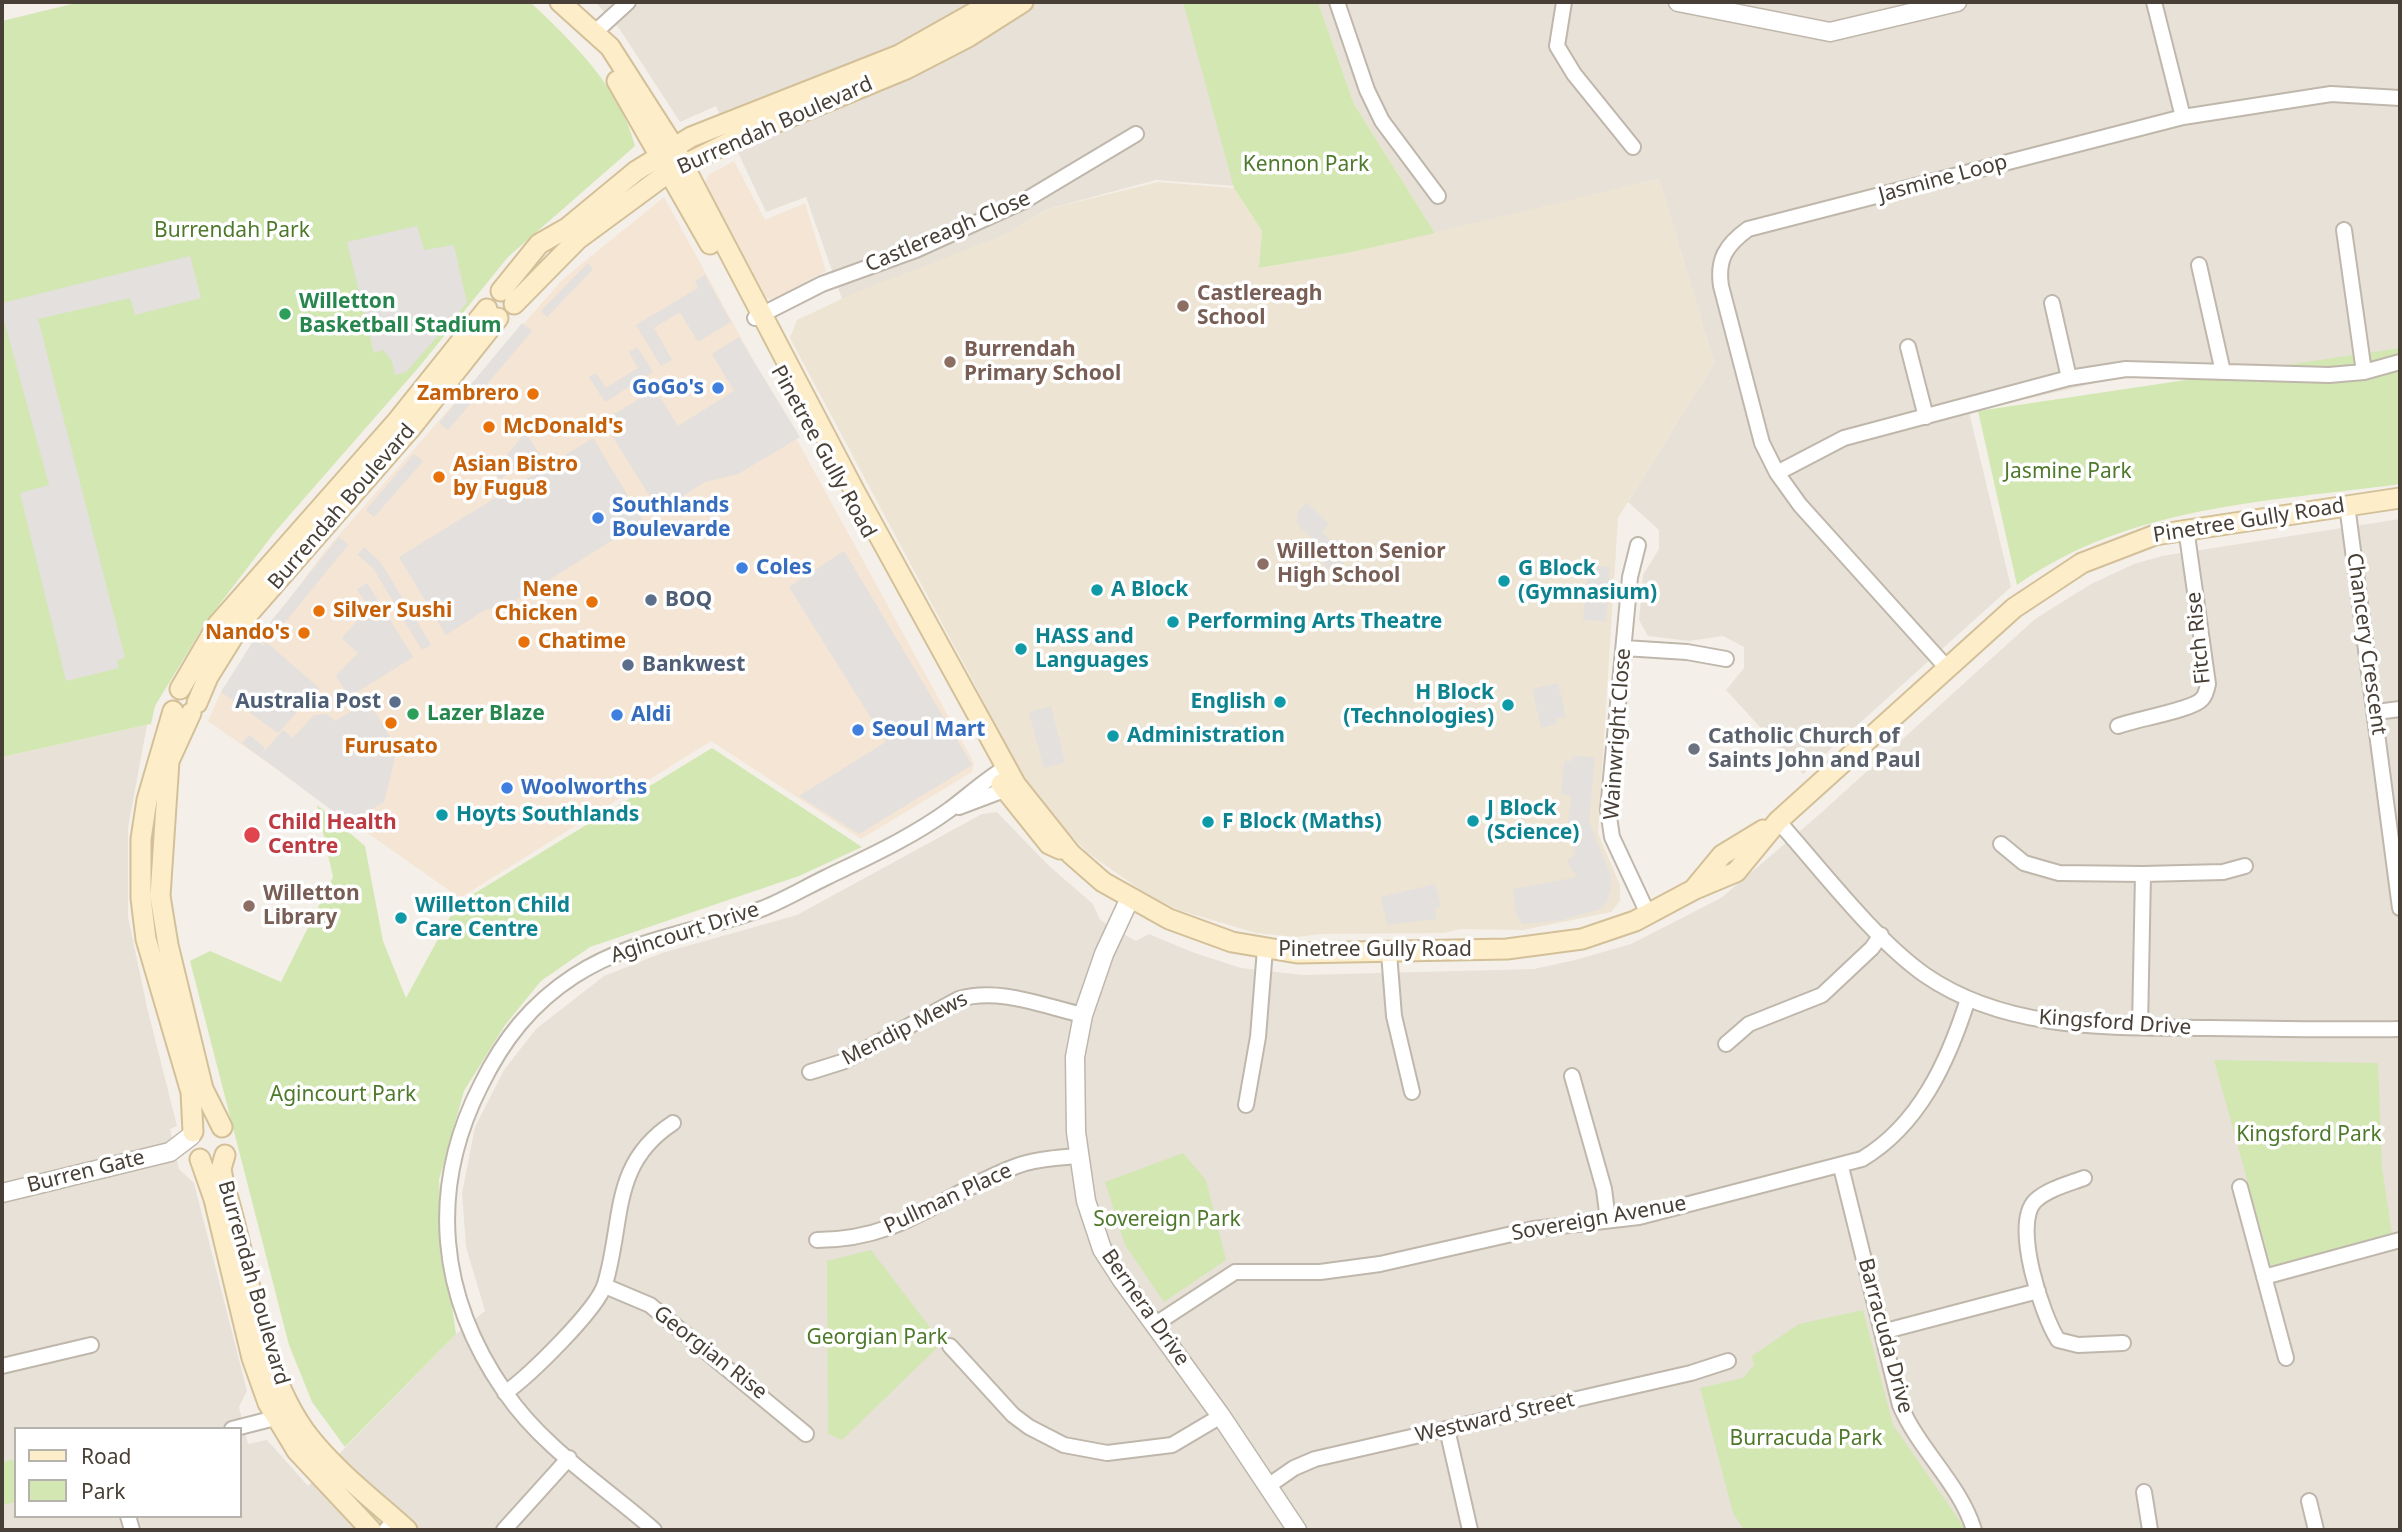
<!DOCTYPE html>
<html>
<head>
<meta charset="utf-8">
<style>
  body { margin:0 }
  #map { position:relative; width:2402px; height:1532px; overflow:hidden; background:#f4f0e9; font-family:"Noto Sans",sans-serif }
  canvas { display:block }
  .frame { position:absolute; inset:0; border:4px solid #484037; pointer-events:none }
  .legend { position:absolute; left:14px; top:1427px; width:228px; height:91px; box-sizing:border-box; background:#fff; border:2px solid #b6b3af; margin:0; padding:9px 12px; list-style:none; font-size:21px; color:#484037 }
  .legend li { display:flex; align-items:center; gap:14px; height:35px }
  .legend b { width:35px; border:2px solid #b6b3af }
</style>
</head>
<body>
<div id="map">
<canvas width="2402" height="1532"></canvas>
<div class="frame"></div>
<ul class="legend">
<li><b style="height:9px;background:#fdedc9"></b>Road</li>
<li><b style="height:19px;background:#d3e7b3"></b>Park</li>
</ul>
</div>
<script>
const c = document.querySelector('canvas').getContext('2d');
c.lineJoin = 'round';
function fillPath(path, color) {
  c.fillStyle = color;
  c.fill(path, 'evenodd');
}
function strokePath(path, color, width, dash) {
  c.strokeStyle = color;
  c.lineWidth = width;
  c.lineCap = dash ? 'butt' : 'round';
  c.setLineDash(dash || []);
  c.stroke(path);
}
function write(font, color, halo, rows, align = 'center') {
  c.font = font + ' "Noto Sans",sans-serif';
  c.lineWidth = 7;
  c.setLineDash([]);
  c.textBaseline = 'middle';
  c.strokeStyle = halo;
  c.fillStyle = color;
  for (const [text, x, y, turn = 0] of rows) {
    c.save();
    c.translate(x, y);
    c.rotate((+turn || 0) * Math.PI / 180);
    c.textAlign = isNaN(turn) ? turn : align;
    if (halo) c.strokeText(text, 0, 0);
    c.fillText(text, 0, 0);
    c.restore();
  }
}
const residential = new Path2D(`
  M 595,2 L 1184,2 L 1235,186 L 1156,180 L 1048,209 L 1003,236 L 842,299 L 806,197 L 766,212 L 716,106 L 680,122 L 619,28 Z
  M 1318,2 L 2400,2 L 2400,378 L 2314,384 L 2122,377 L 1969,412 L 2011,587 L 1803,774 L 1726,690 L 1744,668 L 1744,647 L 1723,636 L 1689,641 L 1648,636 L 1639,620 L 1643,575 L 1659,549 L 1659,530 L 1628,502 L 1714,363 L 1659,179 L 1435,233 L 1354,104 Z
  M 2400,519 L 2400,1530 L 2,1530 L 2,757 L 147,725 L 128,828 L 128,917 L 147,1007 L 177,1126 L 170,1129 L 179,1169 L 194,1183 L 247,1391 L 239,1407 L 248,1444 L 267,1440 L 308,1486 L 456,1334 L 485,1311 L 466,1247 L 462,1193 L 475,1127 L 504,1070 L 536,1029 L 604,976 L 662,953 L 797,915 L 982,814 L 997,812 L 1048,865 L 1093,904 L 1100,920 L 1136,941 L 1149,934 L 1192,952 L 1241,968 L 1303,975 L 1534,969 L 1575,960 L 1631,944 L 1721,898 L 1821,813 L 2035,619 L 2091,584 L 2134,564 L 2162,556 ZM 16,1429 L 240,1429 L 240,1516 L 16,1516 Z`);
const commercial = new Path2D(`
  M 734,161 L 765,220 L 805,203 L 826,271 L 772,300 L 759,295 L 704,190 L 708,175 Z
  M 664,197 L 974,763 L 972,772 L 861,839 L 711,741 L 460,898 L 208,721 L 221,692 L 324,552 L 562,280 Z`);
const education = new Path2D(`
  M 1659,179 L 1714,363 L 1618,518 L 1598,833 L 1620,885 L 1620,901 L 1611,912 L 1523,930 L 1461,929 L 1444,933 L 1321,934 L 1296,937 L 1256,933 L 1178,910 L 1142,891 L 1088,853 L 1039,802 L 999,741 L 984,702 L 790,338 L 797,320 L 856,292 L 1003,236 L 1048,209 L 1158,182 L 1234,188 L 1262,231 L 1260,268 L 1348,253 Z`);
const green = new Path2D(`
  M 80,2 L 530,2 C 572,41 621,89 635,146 L 508,257 L 419,367 L 274,533 L 206,622 L 155,706 L 151,724 L 2,757 L 2,21 Z
  M 1183,2 L 1318,2 L 1354,104 L 1435,233 L 1348,253 L 1259,268 L 1262,231 L 1234,188 Z
  M 2400,348 L 2400,484 C 2268,502 2130,505 2017,585 L 1978,411 Z
  M 712,748 L 862,847 L 799,876 L 590,947 L 541,981 L 505,1025 L 464,1091 L 439,1180 L 444,1250 L 456,1334 L 345,1447 L 312,1402 L 289,1345 L 190,961 L 210,951 L 281,982 L 333,877 L 317,805 L 365,846 L 383,941 L 406,998 L 457,904 Z
  M 2214,1060 L 2378,1063 L 2382,1168 L 2392,1234 L 2271,1266 Z
  M 1183,1153 L 1206,1180 L 1226,1260 L 1164,1302 L 1125,1245 L 1105,1182 Z
  M 871,1250 L 942,1343 L 842,1440 L 828,1434 L 827,1261 Z
  M 1863,1310 L 1893,1425 L 1966,1530 L 1744,1530 L 1733,1513 L 1700,1388 L 1743,1378 L 1754,1365 L 1752,1356 L 1799,1324 Z
  M 16,1459 L 16,1502 L 2,1505 L 2,1462 Z`);
const parking = new Path2D(`
  M 417,226 L 424,250 L 454,245 L 467,303 L 406,372 L 395,375 L 392,361 L 383,350 L 374,353 L 347,242 Z
  M 190,256 L 201,298 L 135,315 L 130,298 L 38,319 L 125,658 L 117,660 L 119,668 L 66,681 L 20,493 L 49,485 L 2,313 L 2,303 Z
  M 588,263 L 593,269 L 547,317 L 541,311 Z
  M 705,275 L 731,322 L 698,342 L 680,312 L 654,328 L 672,360 L 661,366 L 636,325 L 698,288 L 695,281 Z
  M 522,323 L 532,331 L 448,430 L 439,423 Z
  M 739,337 L 800,437 L 738,474 L 705,482 L 659,511 L 603,421 L 655,389 L 678,426 L 734,391 L 712,354 Z
  M 637,347 L 653,372 L 605,402 L 589,377 L 596,373 L 606,388 L 638,368 L 629,352 Z
  M 504,413 L 523,428 L 540,455 L 500,479 L 494,472 L 522,436 L 501,417 Z
  M 593,438 L 643,521 L 515,601 L 483,611 L 446,635 L 399,557 Z
  M 414,454 L 423,461 L 374,517 L 366,510 Z
  M 1307,502 L 1329,524 L 1322,532 L 1348,558 L 1333,574 L 1306,547 L 1313,539 L 1297,524 L 1298,511 Z
  M 339,537 L 348,545 L 277,632 L 268,625 Z
  M 364,547 L 381,563 L 431,645 L 422,650 L 373,568 L 358,555 Z
  M 844,551 L 972,765 L 859,834 L 799,796 L 886,742 L 789,587 Z
  M 1588,565 L 1610,567 L 1606,621 L 1583,620 Z
  M 367,583 L 413,657 L 349,697 L 336,676 L 358,653 L 342,638 L 369,608 L 357,589 Z
  M 255,638 L 263,646 L 266,642 L 319,688 L 278,733 L 221,692 Z
  M 1558,683 L 1566,717 L 1556,719 L 1557,724 L 1541,728 L 1532,689 Z
  M 361,706 L 365,711 L 372,707 L 397,749 L 384,802 L 364,814 L 367,820 L 354,827 L 242,743 L 249,735 L 265,748 L 262,754 L 283,730 L 293,738 L 314,715 L 327,714 L 335,721 Z
  M 1051,706 L 1065,762 L 1044,768 L 1029,712 Z
  M 1573,756 L 1595,757 L 1589,822 L 1611,876 L 1611,888 L 1607,902 L 1600,909 L 1562,920 L 1523,924 L 1516,914 L 1513,889 L 1577,877 L 1567,861 L 1576,854 L 1567,833 L 1571,796 L 1561,794 L 1564,761 L 1572,761 Z
  M 1435,884 L 1441,907 L 1435,909 L 1437,919 L 1387,925 L 1381,897 Z`);
const minor = new Path2D(`
  M 1337,2 L 1367,90 L 1382,121 L 1438,196
  M 1564,2 L 1557,46 L 1574,74 L 1633,147
  M 2154,2 L 2183,117
  M 593,34 L 628,2
  M 2344,230 L 2364,372
  M 2199,265 L 2223,372
  M 2052,303 L 2069,378
  M 755,318 L 822,284 L 916,250 L 1024,201 L 1136,134
  M 1908,347 L 1926,417
  M 1777,473 L 1844,438 L 2069,378 L 2126,369 L 2329,375 L 2364,372 L 2400,362
  M 2347,505 L 2400,908
  M 1638,545 L 1630,577 L 1608,810 L 1612,837 L 1649,916
  M 1624,648 L 1687,652 L 1726,659
  M 1947,668 L 1800,505 L 1777,473 L 1762,443 L 1721,286 C 1717,259 1726,245 1748,229 L 2183,117 L 2331,94 L 2400,98
  M 2376,712 L 2400,709
  M 2118,726 C 2136,719 2193,710 2202,699 C 2205,696 2207,689 2208,684 L 2186,528
  M 959,807 L 1012,787
  M 1778,821 C 1821,869 1873,938 1925,975 C 2008,1032 2112,1027 2208,1028 C 2272,1029 2336,1030 2400,1029
  M 2001,844 L 2024,863 L 2059,873 L 2143,874 L 2140,1027
  M 2143,874 L 2223,872 L 2245,866
  M 1389,953 L 1394,1016 L 1412,1092
  M 1726,1044 L 1749,1024 L 1822,995 L 1872,948 L 1881,935
  M 810,1072 L 842,1062 L 959,999 C 999,987 1043,1006 1083,1015
  M 1572,1076 L 1604,1189 L 1608,1220
  M 1246,1105 L 1258,1037 L 1265,949
  M 1841,1167 L 1900,1405 C 1919,1450 1960,1484 1974,1530
  M 2084,1178 C 2068,1184 2048,1189 2035,1201 C 2012,1225 2042,1315 2058,1340 L 2078,1345 L 2123,1343
  M 2240,1187 L 2286,1358
  M 817,1240 C 902,1240 941,1195 1014,1167 C 1034,1159 1057,1158 1078,1156
  M 2264,1277 L 2400,1240
  M 605,1286 L 650,1305 L 806,1434
  M 1154,1325 L 1235,1272 L 1320,1272 L 1380,1264 L 1534,1229 L 1639,1217 L 1862,1159 C 1919,1125 1948,1062 1968,999
  M 1882,1332 L 2038,1291
  M 950,1346 L 1013,1415 L 1029,1427 L 1064,1445 L 1107,1453 L 1172,1445 L 1221,1416
  M 2,1366 L 91,1345
  M 505,1393 C 529,1376 597,1310 605,1284 C 624,1221 610,1164 673,1123
  M 232,1429 L 275,1418 L 283,1412
  M 1447,1429 L 1470,1530
  M 1268,1486 L 1294,1468 L 1315,1459 L 1691,1373 L 1728,1361
  M 2144,1492 L 2150,1530
  M 2309,1501 L 2316,1530
  M 128,1516 L 132,1530
  M 386,1530 L 395,1520
  M 504,1530 L 569,1458
  M 654,1530 C 604,1486 543,1448 505,1392 C 438,1296 428,1189 481,1085 C 503,1040 531,1004 574,976 C 632,938 700,932 764,908 C 786,899 806,887 827,877 C 868,857 912,837 949,810 C 968,796 985,780 1005,768`);
const tertiary = new Path2D(`
  M 1678,2 L 1830,32 L 1957,2
  M 1130,898 L 1104,954 L 1083,1015 L 1075,1057 L 1076,1132 L 1086,1201 L 1102,1249 L 1122,1280 L 1221,1416 L 1297,1530
  M 2,1193 L 170,1152 L 191,1136`);
const secondary = new Path2D(`
  M 560,2 L 610,47 L 674,147 L 855,492 L 1016,785 L 1071,854 L 1103,882 L 1169,919 L 1232,942 L 1297,953 L 1507,949 L 1582,939 L 1635,921 L 1693,890 L 1736,872 L 1778,821 L 2014,608 L 2082,563 L 2155,535 L 2400,498
  M 617,81 L 710,244
  M 501,291 L 539,244 L 567,228 L 636,171 L 691,137 L 899,55 L 993,2
  M 514,304 L 578,239 L 669,172 L 736,139 L 906,69 L 968,37 L 1023,2
  M 180,689 L 218,624 L 398,420 L 487,309
  M 197,703 L 208,677 L 244,619 L 410,429 L 498,318
  M 173,711 L 147,800 L 141,839 L 141,898 L 146,939 L 191,1092 L 193,1132
  M 191,713 L 169,761 L 160,896 L 168,945 L 203,1089 L 222,1127
  M 1001,784 L 1049,844 L 1060,849
  M 1693,890 L 1722,855 L 1763,830
  M 225,1155 L 221,1169 L 224,1185 C 250,1265 257,1371 310,1438 C 337,1472 375,1501 407,1530
  M 200,1159 L 214,1199 L 252,1358 L 268,1403 L 297,1451 L 371,1530`);
const markers = [
  [1183,306,7,"#8d6e63"],
  [285,314,7,"#2e9e5b"],
  [950,362,7,"#8d6e63"],
  [718,388,7,"#3f7fe0"],
  [533,394,7,"#e8710a"],
  [489,427,7,"#e8710a"],
  [439,477,7,"#e8710a"],
  [598,518,7,"#3f7fe0"],
  [1263,564,7,"#8d6e63"],
  [742,568,7,"#3f7fe0"],
  [1504,581,7,"#0f9aa8"],
  [1097,590,7,"#0f9aa8"],
  [651,600,7,"#5c6f8a"],
  [592,602,7,"#e8710a"],
  [319,611,7,"#e8710a"],
  [1173,622,7,"#0f9aa8"],
  [304,633,7,"#e8710a"],
  [524,642,7,"#e8710a"],
  [1021,649,7,"#0f9aa8"],
  [628,665,7,"#5c6f8a"],
  [395,702,7,"#5c6f8a"],
  [1280,702,7,"#0f9aa8"],
  [1508,705,7,"#0f9aa8"],
  [413,714,7,"#2e9e5b"],
  [617,715,7,"#3f7fe0"],
  [391,723,7,"#e8710a"],
  [858,730,7,"#3f7fe0"],
  [1113,736,7,"#0f9aa8"],
  [1694,749,7,"#6b7280"],
  [507,788,7,"#3f7fe0"],
  [442,815,7,"#0f9aa8"],
  [1473,821,7,"#0f9aa8"],
  [1208,822,7,"#0f9aa8"],
  [252,835,9,"#e0444e"],
  [249,906,7,"#8d6e63"],
  [401,918,7,"#0f9aa8"]
];
const streetNames = [
  ["Burrendah Boulevard",775,126,-24],
  ["Jasmine Loop",1943,179,-15],
  ["Castlereagh Close",948,232,-23],
  ["Pinetree Gully Road",823,452,61],
  ["Burrendah Boulevard",342,507,-49],
  ["Pinetree Gully Road",2249,521,-9],
  ["Fitch Rise",2199,638,-96],
  ["Chancery Crescent",2366,644,82],
  ["Wainwright Close",1618,734,-86],
  ["Agincourt Drive",685,933,-18],
  ["Pinetree Gully Road",1375,950],
  ["Kingsford Drive",2115,1023,4],
  ["Mendip Mews",905,1029,-27],
  ["Burren Gate",86,1172,-14],
  ["Pullman Place",948,1199,-25],
  ["Sovereign Avenue",1599,1219,-10],
  ["Burrendah Boulevard",253,1283,74],
  ["Bernera Drive",1145,1308,55],
  ["Barracuda Drive",1885,1336,75],
  ["Georgian Rise",710,1353,38],
  ["Westward Street",1495,1418,-13]
];
const parkNames = [
  ["Kennon Park",1306,165],
  ["Burrendah Park",232,231],
  ["Jasmine Park",2068,472],
  ["Agincourt Park",343,1095],
  ["Kingsford Park",2309,1135],
  ["Sovereign Park",1167,1220],
  ["Georgian Park",877,1338],
  ["Burracuda Park",1806,1439]
];
const educationNames = [
  ["Castlereagh",1197,294],
  ["School",1197,318],
  ["Burrendah",964,350],
  ["Primary School",964,374],
  ["Willetton Senior",1277,552],
  ["High School",1277,576],
  ["Willetton",263,894],
  ["Library",263,918]
];
const leisureNames = [
  ["Willetton",299,302],
  ["Basketball Stadium",299,326],
  ["Lazer Blaze",427,714]
];
const shopNames = [
  ["GoGo's",704,388,"right"],
  ["Southlands",612,506],
  ["Boulevarde",612,530],
  ["Coles",756,568],
  ["Aldi",631,715],
  ["Seoul Mart",872,730],
  ["Woolworths",521,788]
];
const foodNames = [
  ["Zambrero",519,394,"right"],
  ["McDonald's",503,427],
  ["Asian Bistro",453,465],
  ["by Fugu8",453,489],
  ["Nene",578,590,"right"],
  ["Chicken",578,614,"right"],
  ["Silver Sushi",333,611],
  ["Nando's",290,633,"right"],
  ["Chatime",538,642],
  ["Furusato",391,747,"center"]
];
const cultureNames = [
  ["G Block",1518,569],
  ["(Gymnasium)",1518,593],
  ["A Block",1111,590],
  ["Performing Arts Theatre",1187,622],
  ["HASS and",1035,637],
  ["Languages",1035,661],
  ["H Block",1494,693,"right"],
  ["(Technologies)",1494,717,"right"],
  ["English",1266,702,"right"],
  ["Administration",1127,736],
  ["J Block",1487,809],
  ["(Science)",1487,833],
  ["Hoyts Southlands",456,815],
  ["F Block (Maths)",1222,822],
  ["Willetton Child",415,906],
  ["Care Centre",415,930]
];
const serviceNames = [
  ["BOQ",665,600],
  ["Bankwest",642,665],
  ["Australia Post",381,702,"right"]
];
const worshipNames = [
  ["Catholic Church of",1708,737],
  ["Saints John and Paul",1708,761]
];
const healthNames = [
  ["Child Health",268,823],
  ["Centre",268,847]
];
fillPath(residential, '#e8e1d7');
fillPath(commercial, '#f5e5d5');
fillPath(education, '#ede4d3');
fillPath(green, '#d3e7b3');
fillPath(parking, '#e3e0dd');
strokePath(minor, '#bfb7ab', 18);
strokePath(tertiary, '#bfb7ab', 21);
strokePath(secondary, '#d3c099', 23);
strokePath(minor, '#fff', 14);
strokePath(tertiary, '#fff', 18);
strokePath(secondary, '#fdedc9', 19);
for (const [x, y, r, color] of markers) {
  const dot = new Path2D();
  dot.arc(x, y, r, 0, 2 * Math.PI);
  c.fillStyle = color;
  c.fill(dot);
  strokePath(dot, '#fff', 2.5);
}
write('21px', '#484037', '#fff', streetNames);
write('21px', '#4e792b', '#fff', parkNames);
write('bold 21px', '#785e54', '#fff', educationNames, 'left');
write('bold 21px', '#27864d', '#fff', leisureNames, 'left');
write('bold 21px', '#366cbe', '#fff', shopNames, 'left');
write('bold 21px', '#c56008', '#fff', foodNames, 'left');
write('bold 21px', '#0d838f', '#fff', cultureNames, 'left');
write('bold 21px', '#4e5e75', '#fff', serviceNames, 'left');
write('bold 21px', '#5b616d', '#fff', worshipNames, 'left');
write('bold 21px', '#be3a42', '#fff', healthNames, 'left');
</script>
</body>
</html>
